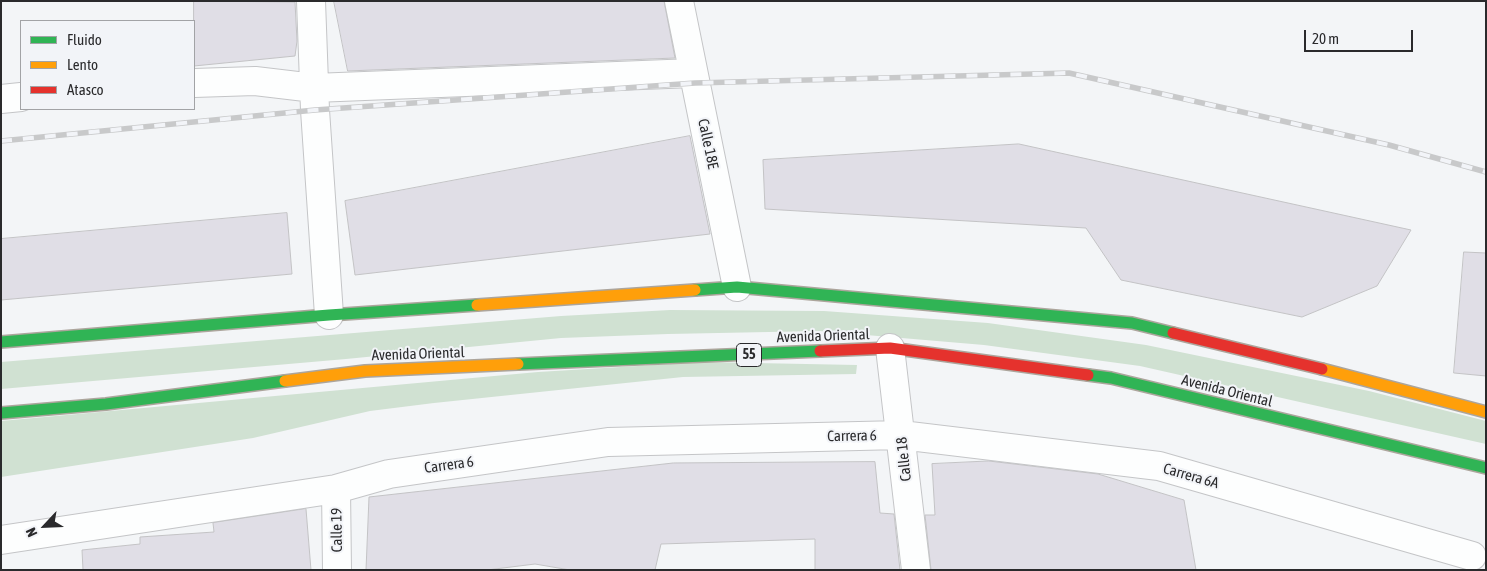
<!DOCTYPE html>
<html>
<head>
<meta charset="utf-8">
<style>
  body { margin:0 }
  #map { position:relative; width:1487px; height:571px; overflow:hidden; background:#f3f5f7; font-family:"Asap Condensed",sans-serif }
  canvas { display:block }
  .frame { position:absolute; inset:0; border:2px solid #2a2a2c; pointer-events:none }
  .legend { position:absolute; left:20px; top:20px; width:175px; height:90px; box-sizing:border-box; background:#f2f4f8; border:1px solid #a2a3a6; margin:0; padding:6px 9px; list-style:none; font-size:15px; color:#2a2a2c }
  .legend li { display:flex; align-items:center; gap:10px; height:25px }
  .legend b { width:25px; border:1px solid #a2a3a6 }
  .north { position:absolute; left:20px; top:501px; width:50px; height:50px; -webkit-text-stroke:4px #f2f4f8; paint-order:stroke; rotate:245deg; font-size:14px; font-weight:700; line-height:20px; text-align:center; color:#2a2a2c }
  .north::after { content:''; display:block; margin:auto; width:18px; height:22px; background:#2a2a2c; clip-path:polygon(50% 0,100% 100%,50% 72%,0 100%) }
  .scale { position:absolute; left:1304px; top:30px; width:109px; height:22px; box-sizing:border-box; border:2px solid #2a2a2c; border-top:0; padding-left:6px; font-size:15px; line-height:18px; white-space:nowrap; color:#2a2a2c; -webkit-text-stroke:4px #f2f4f8; paint-order:stroke }
</style>
</head>
<body>
<div id="map">
<canvas width="1487" height="571"></canvas>
<div class="frame"></div>
<ul class="legend">
<li><b style="height:6px;background:#30b455"></b>Fluido</li>
<li><b style="height:6px;background:#ff9f0a"></b>Lento</li>
<li><b style="height:6px;background:#e5322d"></b>Atasco</li>
</ul>
<div class="north">N</div>
<div class="scale">20 m</div>
</div>
<script>
const c = document.querySelector('canvas').getContext('2d');
c.lineJoin = 'round';
function fillPath(path, color) {
  c.fillStyle = color;
  c.fill(path, 'evenodd');
}
function strokePath(path, color, width, dash) {
  c.strokeStyle = color;
  c.lineWidth = width;
  c.lineCap = dash ? 'butt' : 'round';
  c.setLineDash(dash || []);
  c.stroke(path);
}
function write(font, color, halo, rows, align = 'center') {
  c.font = font + ' "Asap Condensed",sans-serif';
  c.lineWidth = 4;
  c.setLineDash([]);
  c.textBaseline = 'middle';
  c.strokeStyle = halo;
  c.fillStyle = color;
  for (const [text, x, y, turn = 0] of rows) {
    c.save();
    c.translate(x, y);
    c.rotate((+turn || 0) * Math.PI / 180);
    c.textAlign = isNaN(turn) ? turn : align;
    if (halo) c.strokeText(text, 0, 0);
    c.fillText(text, 0, 0);
    c.restore();
  }
}
const green = new Path2D(`
  M 670,310 L 824,311 L 988,323 L 1146,345 L 1369,391 L 1486,421 L 1486,444 L 1140,366 L 984,345 L 819,331 L 668,334 L 561,338 L 346,359 L 1,389 L 1,362 L 561,316 Z
  M 704,362 L 857,365 L 856,374 L 683,377 L 434,403 L 370,411 L 253,438 L 1,477 L 1,421 L 538,372 Z`);
const building = new Path2D(`
  M 194,1 L 295,2 L 297,41 L 295,56 L 194,66 Z
  M 334,1 L 664,1 L 675,58 L 348,71 Z
  M 690,136 L 710,234 L 355,275 L 345,201 Z
  M 1019,144 L 1411,230 L 1377,286 L 1302,317 L 1121,280 L 1086,228 L 765,209 L 763,160 Z
  M 287,213 L 292,274 L 1,300 L 1,239 Z
  M 1464,252 L 1486,253 L 1486,376 L 1454,373 Z
  M 989,461 L 1098,474 L 1184,500 L 1196,570 L 931,570 L 925,515 L 935,515 L 932,464 Z
  M 875,462 L 880,513 L 894,514 L 900,570 L 815,570 L 815,539 L 661,544 L 655,570 L 570,570 L 535,564 L 487,570 L 366,570 L 369,497 L 673,463 Z
  M 306,509 L 311,570 L 83,570 L 82,550 L 140,544 L 140,537 L 214,532 L 213,523 Z`);
const street = new Path2D(`
  M 311,1 L 315,110 L 329,315
  M 679,1 L 737,287
  M 194,83 L 255,81 L 314,88 L 693,73
  M 1,99 L 21,97
  M 890,348 L 916,570
  M 336,489 L 337,570
  M 1,540 L 336,489 L 389,474 L 608,442 L 901,435 L 1159,466 L 1472,556`);
const fast = new Path2D(`
  M 695,290 L 737,287 L 1132,323 L 1173,333
  M 1,342 L 329,315 L 477,305
  M 518,364 L 820,351
  M 1088,375 L 1111,378 L 1486,468
  M 1,413 L 106,404 L 285,381`);
const slow = new Path2D(`
  M 477,305 L 695,290
  M 1322,369 L 1486,412
  M 285,381 L 365,371 L 518,364`);
const jam = new Path2D(`
  M 1173,333 L 1322,369
  M 820,351 L 890,348 L 1088,375`);
const rail = new Path2D(`
  M 1,141 L 315,110 L 695,83 L 1069,73 L 1389,145 L 1486,172`);
const shields = [
  [749,355,25]
];
const shieldNames = [
  ["55",749,355]
];
const streetNames = [
  ["Calle 18E",708,144,78],
  ["Avenida Oriental",823,336,-2],
  ["Avenida Oriental",418,354,-2],
  ["Avenida Oriental",1227,391,14],
  ["Carrera 6",852,436,-1],
  ["Calle 18",904,459,-96],
  ["Carrera 6",449,465,-8],
  ["Carrera 6A",1191,476,16],
  ["Calle 19",337,530,-91]
];
fillPath(green, '#d0e1d2');
fillPath(building, '#e0dee6');
strokePath(building, '#c3c3c5', 1);
strokePath(street, '#c4c5c7', 30);
strokePath(fast, '#aca59c', 14);
strokePath(slow, '#aca59c', 14);
strokePath(jam, '#aca59c', 14);
strokePath(street, '#fdfefe', 28);
strokePath(fast, '#30b455', 11);
strokePath(slow, '#ff9f0a', 11);
strokePath(jam, '#e5322d', 11);
strokePath(rail, '#c8c9ca', 5.5);
strokePath(rail, '#f2f4f8', 4, [11]);
for (const [x, y, w] of shields) {
  const box = new Path2D();
  box.roundRect(x - w / 2, y - 11.5, w, 23, 4);
  c.fillStyle = '#f2f4f8';
  c.fill(box);
  strokePath(box, '#2a2a2c', 1);
}
write('bold 14px', '#2a2a2c', null, shieldNames);
write('15px', '#2a2a2c', '#f2f4f8', streetNames);
</script>
</body>
</html>
